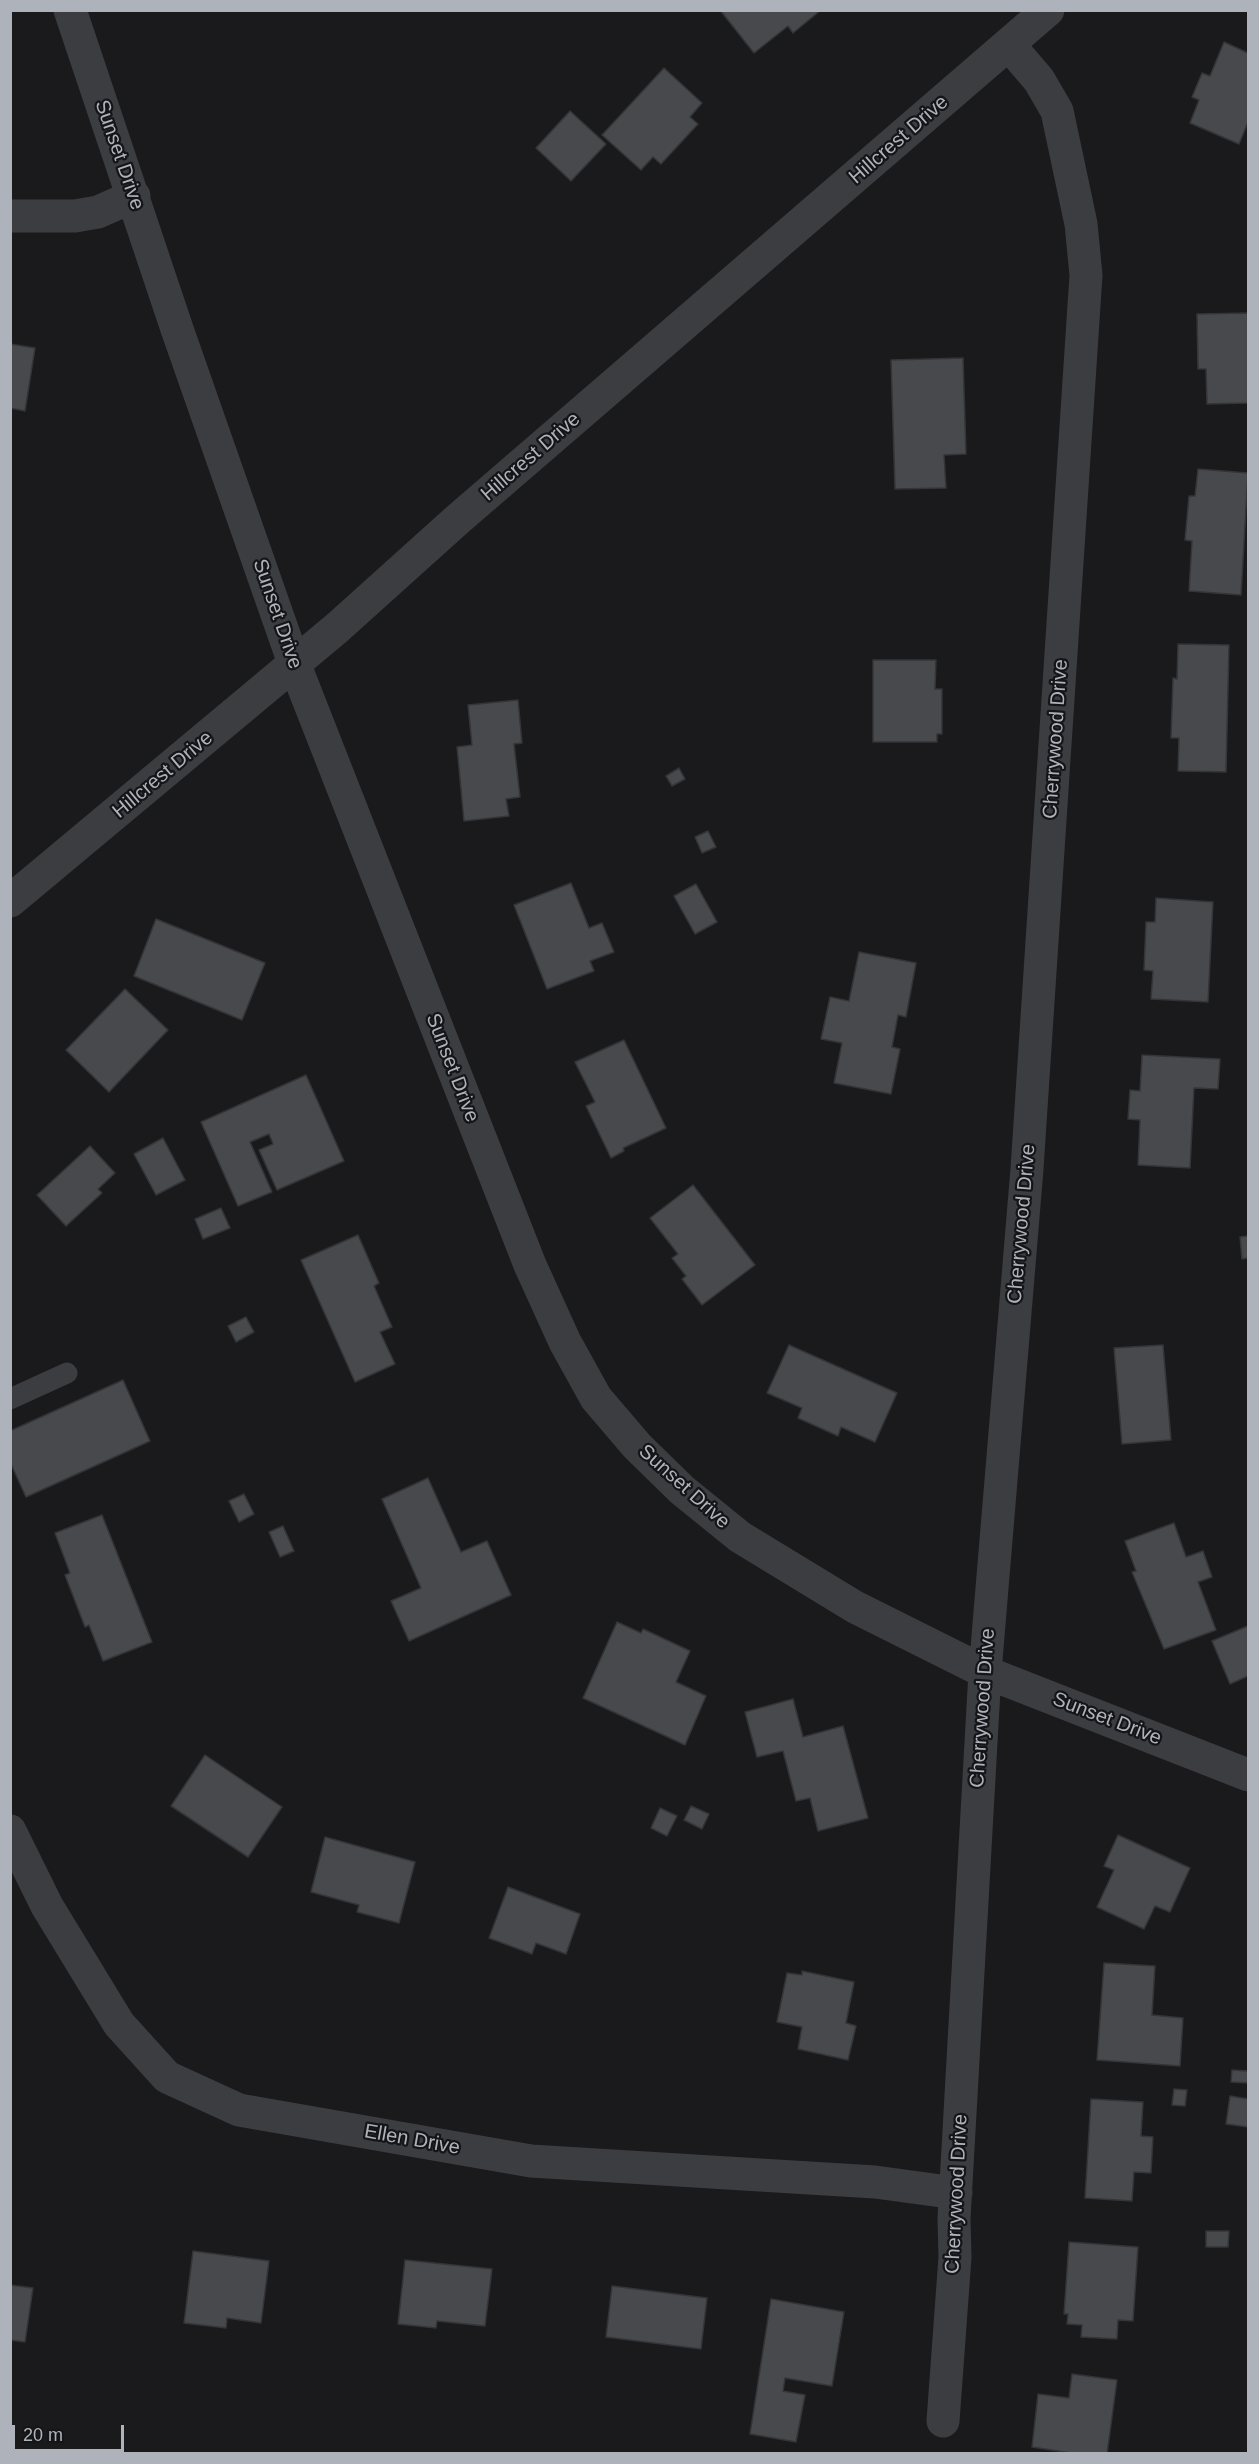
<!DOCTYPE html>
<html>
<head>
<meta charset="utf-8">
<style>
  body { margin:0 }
  #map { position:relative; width:1259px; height:2464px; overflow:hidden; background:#1a1a1c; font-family:Arial,sans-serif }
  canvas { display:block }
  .frame { position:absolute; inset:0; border:12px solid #aeb3bb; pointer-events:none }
  .scale { position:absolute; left:12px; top:2425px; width:112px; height:27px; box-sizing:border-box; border:3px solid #aeb3bb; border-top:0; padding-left:8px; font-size:18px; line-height:21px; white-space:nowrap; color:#aeb3bb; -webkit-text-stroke:4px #151518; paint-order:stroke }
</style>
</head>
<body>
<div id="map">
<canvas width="1259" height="2464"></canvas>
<div class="frame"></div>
<div class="scale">20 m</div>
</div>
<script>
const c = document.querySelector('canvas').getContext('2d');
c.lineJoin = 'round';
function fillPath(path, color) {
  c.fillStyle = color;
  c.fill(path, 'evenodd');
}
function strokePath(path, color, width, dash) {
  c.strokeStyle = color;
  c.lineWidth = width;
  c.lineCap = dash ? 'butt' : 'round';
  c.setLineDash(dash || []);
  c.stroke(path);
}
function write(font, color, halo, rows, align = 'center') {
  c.font = font + ' Arial,sans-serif';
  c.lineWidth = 4.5;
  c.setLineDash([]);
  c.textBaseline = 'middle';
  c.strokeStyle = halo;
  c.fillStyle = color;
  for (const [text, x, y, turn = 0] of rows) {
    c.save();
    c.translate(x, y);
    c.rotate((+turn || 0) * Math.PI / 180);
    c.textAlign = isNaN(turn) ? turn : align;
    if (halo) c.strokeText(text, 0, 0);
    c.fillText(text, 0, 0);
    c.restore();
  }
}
const building = new Path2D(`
  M 720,10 L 821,10 L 793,33 L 788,26 L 754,53 Z
  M 1224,42 L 1248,53 L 1248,122 L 1239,144 L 1190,123 L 1199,100 L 1192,97 L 1202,73 L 1210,76 Z
  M 664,68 L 702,103 L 690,117 L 698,124 L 661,164 L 653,157 L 641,170 L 602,135 Z
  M 570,111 L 606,144 L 571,181 L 536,148 Z
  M 1248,313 L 1248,403 L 1207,404 L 1206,369 L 1198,369 L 1197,314 Z
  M 10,344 L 35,348 L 25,411 L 10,408 Z
  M 963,358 L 966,454 L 944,455 L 946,488 L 895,489 L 891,360 Z
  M 1198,469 L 1248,473 L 1241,595 L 1189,591 L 1192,541 L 1185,540 L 1189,496 L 1195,496 Z
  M 1178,644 L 1229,645 L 1226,772 L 1178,771 L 1179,738 L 1171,738 L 1173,678 L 1177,679 Z
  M 873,660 L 936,660 L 935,689 L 942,689 L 942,734 L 937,734 L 937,742 L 873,742 Z
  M 518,700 L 522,743 L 514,744 L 520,797 L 506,799 L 509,816 L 464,821 L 457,747 L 472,745 L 468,705 Z
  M 679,768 L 685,779 L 672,786 L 666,776 Z
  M 708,831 L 716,847 L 702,853 L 695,837 Z
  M 571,883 L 589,928 L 602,923 L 614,952 L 590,961 L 594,971 L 547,989 L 514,905 Z
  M 696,884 L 717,922 L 695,934 L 674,896 Z
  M 1156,898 L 1213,902 L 1208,1002 L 1151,999 L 1153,971 L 1144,970 L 1146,922 L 1155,922 Z
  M 156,919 L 265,963 L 242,1020 L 134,976 Z
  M 859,952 L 916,963 L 906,1017 L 898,1015 L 892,1047 L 900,1049 L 891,1094 L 834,1083 L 842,1043 L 821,1039 L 830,997 L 849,1001 Z
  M 125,989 L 168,1030 L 109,1092 L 66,1050 Z
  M 624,1040 L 666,1128 L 623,1148 L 624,1151 L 611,1158 L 586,1106 L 595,1102 L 575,1062 Z
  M 1142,1055 L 1220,1059 L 1218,1089 L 1194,1088 L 1190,1168 L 1138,1165 L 1140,1120 L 1128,1119 L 1130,1090 L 1140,1091 Z
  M 306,1075 L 344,1161 L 277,1190 L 259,1150 L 273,1144 L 269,1134 L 250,1142 L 272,1192 L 238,1206 L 201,1122 Z
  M 163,1138 L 185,1180 L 156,1195 L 134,1154 Z
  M 90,1146 L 115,1173 L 98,1189 L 102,1193 L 66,1226 L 37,1195 Z
  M 693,1185 L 755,1265 L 702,1305 L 682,1279 L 686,1276 L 672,1258 L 678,1254 L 650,1218 Z
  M 221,1208 L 230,1228 L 203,1239 L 195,1219 Z
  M 358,1235 L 379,1283 L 374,1286 L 392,1327 L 380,1332 L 395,1364 L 355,1382 L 301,1260 Z
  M 1248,1236 L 1248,1258 L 1242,1259 L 1240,1237 Z
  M 246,1317 L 254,1332 L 236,1342 L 228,1326 Z
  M 789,1345 L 897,1393 L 875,1442 L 841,1427 L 838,1436 L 798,1418 L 802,1408 L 767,1393 Z
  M 1163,1345 L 1171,1440 L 1122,1444 L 1114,1348 Z
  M 123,1380 L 150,1441 L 26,1497 L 10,1462 L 10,1431 Z
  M 428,1478 L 461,1552 L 487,1541 L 511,1595 L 409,1641 L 391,1601 L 421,1588 L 382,1499 Z
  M 244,1494 L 254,1514 L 239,1522 L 229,1501 Z
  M 102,1515 L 152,1642 L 103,1661 L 89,1625 L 85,1627 L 65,1575 L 70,1573 L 55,1533 Z
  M 1174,1523 L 1186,1557 L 1203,1551 L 1212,1577 L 1198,1582 L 1216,1630 L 1164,1649 L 1132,1572 L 1136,1571 L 1125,1541 Z
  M 283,1526 L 294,1551 L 280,1557 L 269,1532 Z
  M 617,1622 L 641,1633 L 643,1629 L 690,1651 L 676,1682 L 706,1696 L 685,1745 L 583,1698 Z
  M 1248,1626 L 1248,1676 L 1230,1684 L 1212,1641 Z
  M 793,1699 L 803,1737 L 843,1726 L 868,1818 L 818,1831 L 810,1798 L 796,1801 L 783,1751 L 757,1757 L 745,1712 Z
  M 205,1755 L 282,1807 L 248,1857 L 171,1806 Z
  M 691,1806 L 709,1814 L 702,1829 L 684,1820 Z
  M 660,1808 L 677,1816 L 667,1836 L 651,1828 Z
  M 1118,1835 L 1190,1868 L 1170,1912 L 1155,1906 L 1144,1929 L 1097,1907 L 1114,1870 L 1104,1866 Z
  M 325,1837 L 415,1862 L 399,1923 L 357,1912 L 359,1905 L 311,1892 Z
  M 508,1887 L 580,1914 L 566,1954 L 536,1943 L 532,1954 L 489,1938 Z
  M 1104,1963 L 1155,1966 L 1152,2015 L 1183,2018 L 1180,2066 L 1097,2060 Z
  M 802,1971 L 854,1982 L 846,2023 L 856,2026 L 848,2060 L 798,2049 L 802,2027 L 777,2022 L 787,1973 L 802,1975 Z
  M 1232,2070 L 1248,2071 L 1248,2083 L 1231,2082 Z
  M 1174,2089 L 1187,2090 L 1185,2106 L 1172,2105 Z
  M 1230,2096 L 1248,2099 L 1248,2127 L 1226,2124 Z
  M 1091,2099 L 1143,2102 L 1141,2136 L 1153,2137 L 1151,2173 L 1134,2172 L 1132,2201 L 1085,2198 Z
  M 1206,2231 L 1229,2231 L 1228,2247 L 1206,2247 Z
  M 1069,2242 L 1138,2247 L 1133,2321 L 1118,2320 L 1117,2339 L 1081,2337 L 1082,2325 L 1067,2324 L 1068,2314 L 1064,2314 Z
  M 193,2251 L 269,2261 L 261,2323 L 227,2318 L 226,2328 L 184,2323 Z
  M 405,2260 L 492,2269 L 485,2326 L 437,2321 L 436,2328 L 398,2324 Z
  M 10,2285 L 33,2288 L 25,2342 L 10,2340 Z
  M 612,2286 L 707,2298 L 701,2349 L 606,2337 Z
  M 771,2299 L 844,2312 L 832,2386 L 785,2378 L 783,2391 L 805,2395 L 796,2442 L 750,2434 Z
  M 1072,2374 L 1117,2380 L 1107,2454 L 1077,2454 L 1032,2447 L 1038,2394 L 1069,2398 Z`);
const lane = new Path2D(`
  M 10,1399 L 67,1373`);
const street = new Path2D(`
  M 70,10 L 177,329 L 294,663 L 530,1265 L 565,1342 L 596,1398 L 637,1446 L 682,1490 L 740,1537 L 855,1607 L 985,1672 L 1248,1775
  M 10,216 L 75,216 L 98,212 L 134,196
  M 10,901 L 337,628 L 457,520 L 1048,10
  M 10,1831 L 47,1906 L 119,2024 L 167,2077 L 239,2110 L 531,2161 L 875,2182 L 956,2193
  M 943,2421 L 955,2257 L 954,2219 L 985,1672 L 1027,1169 L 1086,275 L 1081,224 L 1057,111 L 1039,80 L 1009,45`);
const streetNames = [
  ["Hillcrest Drive",899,140,-41],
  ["Sunset Drive",119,155,71],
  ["Hillcrest Drive",531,457,-41],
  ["Sunset Drive",277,614,71],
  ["Cherrywood Drive",1056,739,-86],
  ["Hillcrest Drive",163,775,-40],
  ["Sunset Drive",452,1068,69],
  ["Cherrywood Drive",1022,1224,-85],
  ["Sunset Drive",684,1487,42],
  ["Cherrywood Drive",983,1708,-86],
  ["Sunset Drive",1107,1719,21],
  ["Ellen Drive",412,2140,10],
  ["Cherrywood Drive",957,2194,-87]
];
fillPath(building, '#47494c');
strokePath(building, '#343538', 1.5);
strokePath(lane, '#3c3d41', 21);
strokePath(street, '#3c3d41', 33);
write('20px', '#aeb3bb', '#151518', streetNames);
</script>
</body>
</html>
